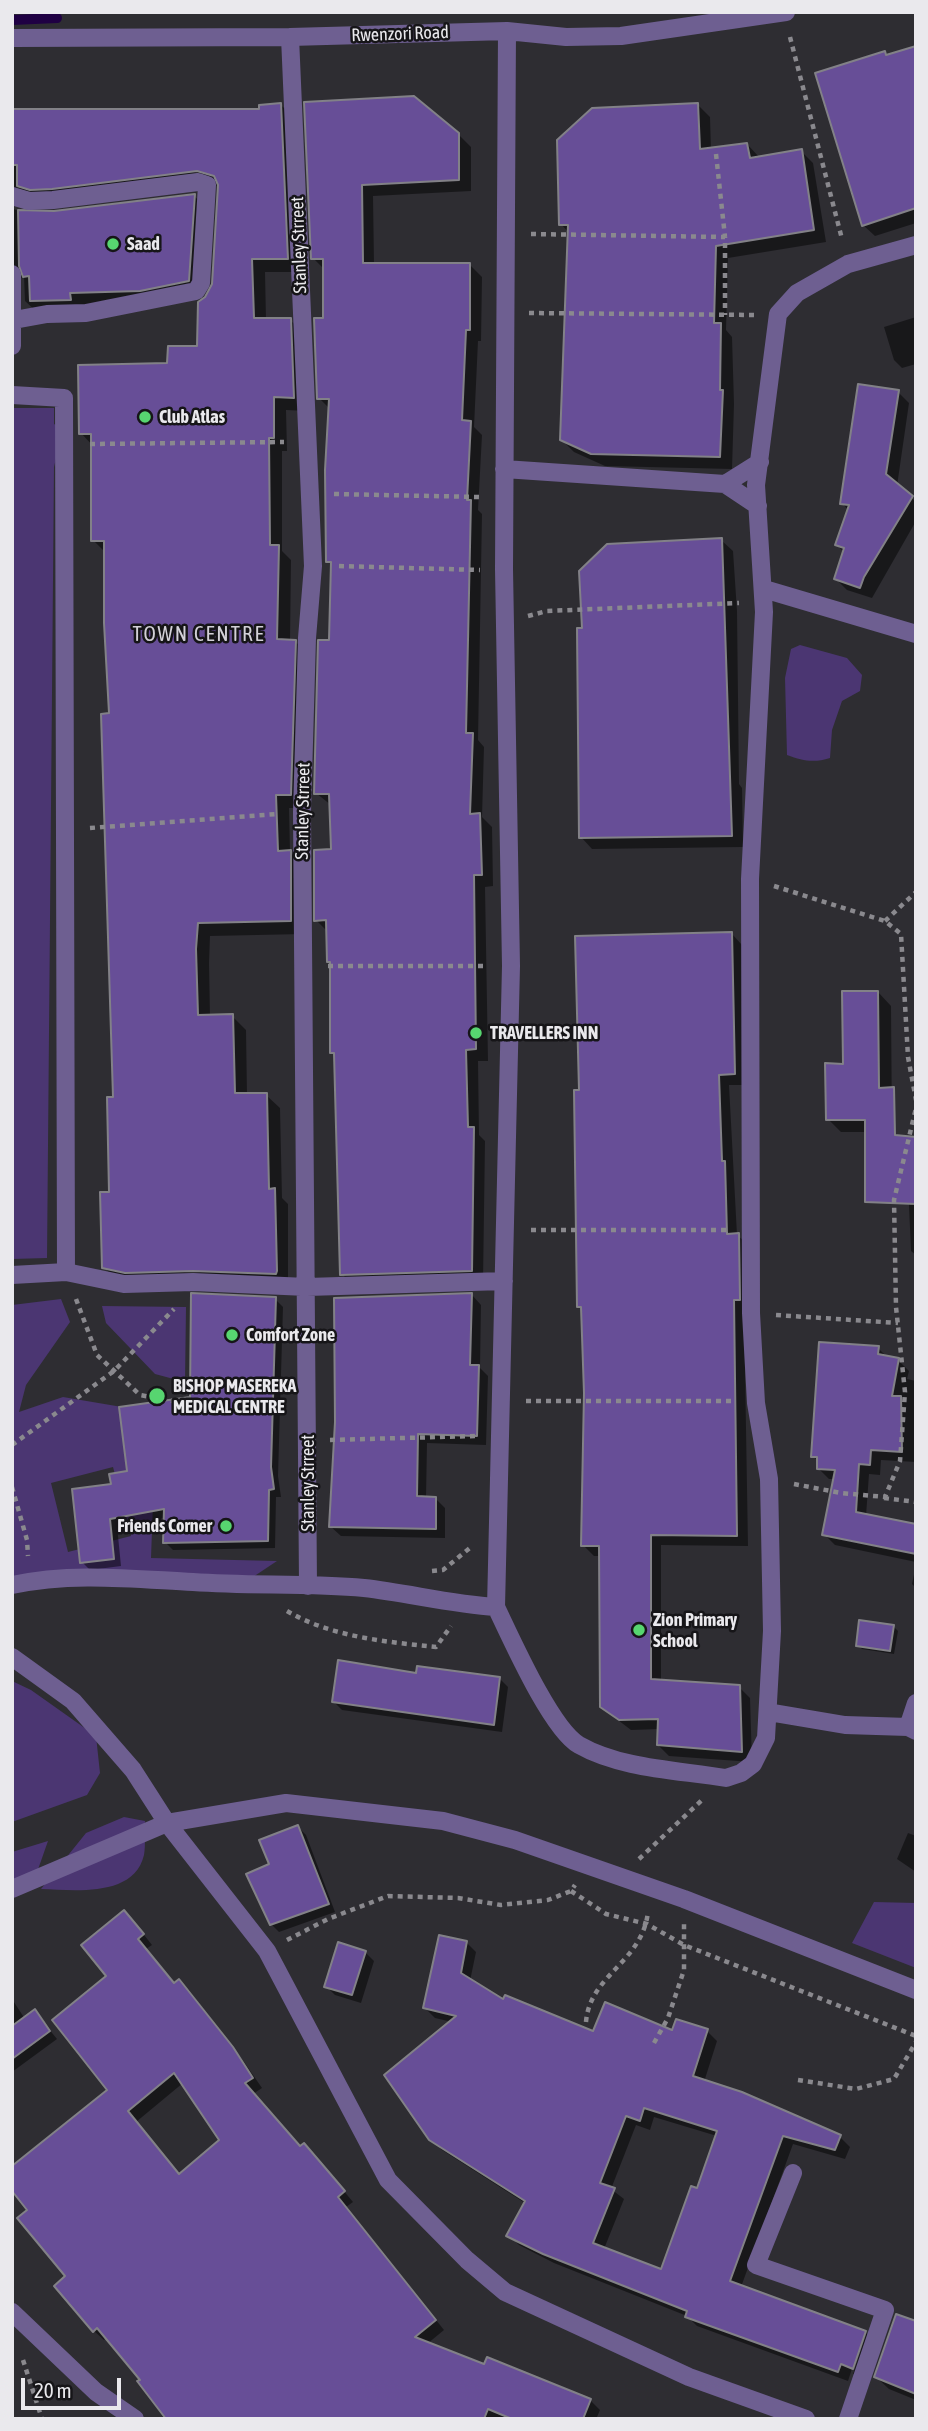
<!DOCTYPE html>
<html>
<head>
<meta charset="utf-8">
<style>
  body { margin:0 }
  #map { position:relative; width:928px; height:2431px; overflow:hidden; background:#2e2d32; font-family:"Asap Condensed",sans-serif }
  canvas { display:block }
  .frame { position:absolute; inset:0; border:14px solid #eae9ed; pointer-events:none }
  .scale { position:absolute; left:21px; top:2378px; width:100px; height:32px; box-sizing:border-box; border:4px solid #eae9ed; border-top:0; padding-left:9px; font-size:21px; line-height:24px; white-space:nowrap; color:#eae9ed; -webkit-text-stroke:5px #161518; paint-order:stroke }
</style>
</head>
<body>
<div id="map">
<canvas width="928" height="2431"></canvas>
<div class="frame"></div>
<div class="scale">20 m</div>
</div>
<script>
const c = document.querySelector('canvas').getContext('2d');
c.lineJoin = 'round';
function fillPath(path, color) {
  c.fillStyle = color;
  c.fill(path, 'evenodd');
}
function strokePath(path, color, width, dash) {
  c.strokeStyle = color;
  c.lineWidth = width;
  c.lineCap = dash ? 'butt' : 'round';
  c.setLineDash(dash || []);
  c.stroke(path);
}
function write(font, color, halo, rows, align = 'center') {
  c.font = font + ' "Asap Condensed",sans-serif';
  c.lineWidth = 5;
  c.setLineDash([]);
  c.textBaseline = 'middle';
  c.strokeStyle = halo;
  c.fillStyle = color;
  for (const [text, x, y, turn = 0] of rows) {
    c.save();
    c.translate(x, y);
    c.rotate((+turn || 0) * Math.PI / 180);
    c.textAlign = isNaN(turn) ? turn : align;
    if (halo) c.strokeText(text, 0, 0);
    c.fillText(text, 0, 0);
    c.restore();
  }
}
const green = new Path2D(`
  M 12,408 L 54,408 L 54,424 L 63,429 L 54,467 L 47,1258 L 12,1259 Z
  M 800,645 L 847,658 L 862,675 L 860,691 L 842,701 L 832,730 L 830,758 C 814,763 803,761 787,755 L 785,678 L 791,649 Z
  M 61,1299 L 70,1322 L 26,1385 L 19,1412 L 63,1397 L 128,1408 L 156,1421 L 151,1558 L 277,1561 L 253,1577 L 60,1580 L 12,1592 L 12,1305 ZM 113,1467 L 131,1536 L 68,1552 L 51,1483 Z
  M 102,1306 L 186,1307 L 185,1382 L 155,1374 L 106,1323 Z
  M 12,1681 L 31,1690 L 96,1736 L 100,1773 L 87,1795 L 12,1822 Z
  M 124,1817 L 145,1821 C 144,1832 146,1845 144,1855 C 134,1898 73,1890 41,1889 L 86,1833 Z
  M 48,1841 L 35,1878 L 12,1894 L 12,1852 Z
  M 874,1902 L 916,1903 L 916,1968 L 852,1943 Z`);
const shadow = new Path2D(`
  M 916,47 L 916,223 L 875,236 L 863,225 L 884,53 L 888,56 Z
  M 306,104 L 458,134 L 471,147 L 471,191 L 373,196 L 374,264 L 470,265 L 482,277 L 481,341 L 478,341 L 474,427 L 482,435 L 478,510 L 482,514 L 478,740 L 484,747 L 482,817 L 492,827 L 493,886 L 485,887 L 488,1061 L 478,1061 L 479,1135 L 485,1141 L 483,1282 L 354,1286 L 342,1274 L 336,1056 L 331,1052 L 331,964 L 328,961 L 328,932 L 316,920 L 332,851 L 331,805 L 316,793 L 330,642 L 333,566 L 328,561 L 330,409 L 319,398 L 325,270 L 313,258 Z
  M 281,105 L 294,118 L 301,272 L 265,272 L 266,320 L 290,320 L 304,333 L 307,411 L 286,410 L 287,451 L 282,451 L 282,551 L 291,560 L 290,641 L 295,641 L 308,655 L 304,808 L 289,808 L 290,852 L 304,866 L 304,934 L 210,936 L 209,963 L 210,1017 L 232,1016 L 246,1030 L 247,1095 L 266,1095 L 280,1108 L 282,1198 L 288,1204 L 288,1287 L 117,1281 L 104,1267 L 115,1099 L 111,715 L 106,553 L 93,540 L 93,446 L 81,433 L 169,365 L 199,348 L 207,299 L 214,285 L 220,185 L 66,201 L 18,200 L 13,209 L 29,214 L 194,196 L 208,209 L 203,292 L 39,314 L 25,301 L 24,276 L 16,281 L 12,327 L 12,111 L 261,111 Z
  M 698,105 L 710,117 L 711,150 L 747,144 L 760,158 L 801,151 L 813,163 L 826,242 L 728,258 L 726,330 L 732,337 L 734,404 L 732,469 L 605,466 L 574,452 L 561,439 L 569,233 L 561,224 Z
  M 916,317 L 916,364 L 902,368 L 894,360 L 884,327 Z
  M 898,392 L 909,403 L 897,486 L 916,502 L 916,521 L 872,598 L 847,590 L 836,579 L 844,552 L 837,545 L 849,511 L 842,503 Z
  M 721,540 L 733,551 L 737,611 L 739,784 L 742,788 L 743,847 L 592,849 L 581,837 Z
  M 732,934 L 742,945 L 745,1085 L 729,1085 L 737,1235 L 750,1246 L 744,1310 L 748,1546 L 661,1545 L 661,1681 L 739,1687 L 750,1698 L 752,1762 L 669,1756 L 658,1745 L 659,1729 L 631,1730 L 601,1707 L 601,1556 L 594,1556 L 583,1545 L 586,1393 L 583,1311 L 579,1306 L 581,1092 Z
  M 878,992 L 891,1006 L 892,1132 L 841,1132 L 828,1119 L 844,1065 Z
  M 908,1183 L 916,1183 L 916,1255 L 911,1251 Z
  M 472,1295 L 481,1305 L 480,1368 L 488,1376 L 486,1445 L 427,1443 L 426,1498 L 436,1499 L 445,1508 L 445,1538 L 341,1536 L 331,1527 Z
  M 275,1299 L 283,1307 L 278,1476 L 281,1497 L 276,1497 L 275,1548 L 173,1550 L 165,1542 L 165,1518 L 117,1526 L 121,1566 L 90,1570 L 82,1562 L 113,1485 L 129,1472 Z
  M 878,1348 L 888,1358 L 898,1360 L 909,1371 L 907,1379 L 916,1381 L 916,1462 L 881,1460 L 880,1475 L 869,1474 L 866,1516 L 916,1526 L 916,1562 L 835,1545 L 824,1534 L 835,1479 L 829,1479 L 818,1468 L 819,1462 L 813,1456 Z
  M 916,1565 L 916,1588 L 912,1584 Z
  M 894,1627 L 898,1631 L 894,1654 L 862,1649 L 858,1645 Z
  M 418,1675 L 500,1679 L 508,1687 L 502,1732 L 342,1710 L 334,1702 Z
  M 298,1827 L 306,1835 L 335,1912 L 279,1932 L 271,1924 L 272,1865 Z
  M 908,1833 L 916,1836 L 916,1872 L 897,1859 Z
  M 133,1921 L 152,1945 L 146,1949 L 175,1984 L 179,1981 L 189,1990 L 242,2059 L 262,2088 L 253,2094 L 300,2148 L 313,2154 L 353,2202 L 346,2207 L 444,2330 L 427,2344 L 485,2367 L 590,2400 L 600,2410 L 597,2417 L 601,2419 L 169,2419 L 107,2337 L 104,2340 L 94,2331 L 57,2286 L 68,2277 L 29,2210 L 110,2091 L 108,1976 ZM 183,2083 L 221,2140 L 180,2176 L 136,2122 Z
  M 466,1942 L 476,1952 L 470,1981 L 504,2002 L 594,2033 L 707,2031 L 717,2041 L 704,2082 L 840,2137 L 850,2147 L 845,2159 L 793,2144 L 741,2287 L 865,2332 L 875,2342 L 863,2378 L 853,2374 L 866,2335 L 863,2335 L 848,2381 L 697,2326 L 687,2316 L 554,2263 L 519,2245 L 509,2235 L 525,2203 L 442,2150 L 431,2139 L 452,2022 L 435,2018 L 425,2008 ZM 654,2117 L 717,2136 L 662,2272 L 604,2249 L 624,2199 L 611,2189 L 636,2125 L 650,2130 Z
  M 365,1952 L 374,1961 L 361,2003 L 335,1995 L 326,1986 Z
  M 12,1999 L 25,2019 L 35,2012 L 57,2039 L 12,2072 Z
  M 916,2323 L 916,2400 L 889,2389 L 876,2377 Z`);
const stream = new Path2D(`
  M 12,20 L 57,18`);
const building = new Path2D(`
  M 916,46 L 916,208 L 862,226 L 815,73 L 885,51 L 886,55 Z
  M 414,96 L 459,133 L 459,180 L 362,185 L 363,263 L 470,263 L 470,330 L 466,330 L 462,420 L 471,421 L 467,500 L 471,500 L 466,733 L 473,733 L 470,814 L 480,813 L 482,875 L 474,875 L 476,1049 L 466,1050 L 468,1127 L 474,1127 L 472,1271 L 340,1275 L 334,1053 L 330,1053 L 330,962 L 327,962 L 326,920 L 314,921 L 314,850 L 331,849 L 329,794 L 314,794 L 318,640 L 329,640 L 331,562 L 326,562 L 325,470 L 329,399 L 317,399 L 314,318 L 323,318 L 323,259 L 311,259 L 304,102 Z
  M 281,103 L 288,259 L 252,259 L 254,318 L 291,318 L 294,398 L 274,397 L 274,438 L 269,438 L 270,545 L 279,545 L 277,639 L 296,640 L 291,795 L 276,795 L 278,851 L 291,850 L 291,921 L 198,923 L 196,949 L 198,1015 L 233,1014 L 235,1093 L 267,1093 L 269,1189 L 275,1188 L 277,1271 L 276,1274 L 193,1271 L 125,1273 L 102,1268 L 100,1192 L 109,1192 L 107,1097 L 113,1097 L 101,714 L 109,713 L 104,623 L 104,541 L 91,541 L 91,434 L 79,434 L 78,365 L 167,363 L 168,346 L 197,346 L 198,302 L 205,297 L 212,284 L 218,185 L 214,176 L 197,171 L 52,189 L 30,190 L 17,186 L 17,165 L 12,165 L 12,109 L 259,109 L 259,105 Z
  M 698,103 L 700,149 L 747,143 L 750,158 L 802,149 L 814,230 L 716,246 L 714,323 L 721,323 L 720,390 L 723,390 L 720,457 L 591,454 L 560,440 L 568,225 L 559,225 L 557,140 L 592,108 Z
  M 195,194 L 189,281 L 140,291 L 70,293 L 71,300 L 30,301 L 29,276 L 23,277 L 19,266 L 18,210 L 54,211 Z
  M 858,384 L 899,390 L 886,474 L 913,496 L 864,577 L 860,588 L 834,579 L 844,548 L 835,545 L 849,505 L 840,504 Z
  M 722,538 L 732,836 L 579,838 L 577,628 L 582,628 L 579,571 L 607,544 Z
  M 732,932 L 735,1074 L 719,1075 L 722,1161 L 725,1161 L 727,1234 L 739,1233 L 740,1300 L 734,1300 L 737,1536 L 651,1535 L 651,1679 L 740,1685 L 742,1752 L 657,1745 L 658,1719 L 619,1720 L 600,1707 L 599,1546 L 581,1546 L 584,1393 L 581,1307 L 577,1307 L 574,1090 L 579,1090 L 575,936 Z
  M 842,991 L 878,991 L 879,1088 L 894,1087 L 895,1135 L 916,1137 L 916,1204 L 865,1202 L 865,1120 L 826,1120 L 825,1063 L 843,1064 Z
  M 191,1293 L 276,1297 L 271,1467 L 274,1489 L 269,1490 L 268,1541 L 163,1543 L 164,1509 L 110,1519 L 114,1559 L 80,1563 L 72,1489 L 111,1484 L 109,1474 L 127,1471 L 119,1407 L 190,1397 Z
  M 472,1293 L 470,1365 L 479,1365 L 477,1436 L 418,1434 L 417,1496 L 436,1497 L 436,1529 L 329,1527 L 335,1422 L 334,1298 Z
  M 819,1342 L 879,1346 L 878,1354 L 899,1358 L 892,1396 L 901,1396 L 902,1452 L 871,1450 L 870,1465 L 859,1464 L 856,1512 L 916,1524 L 916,1554 L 822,1535 L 835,1470 L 817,1469 L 817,1457 L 811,1457 Z
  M 859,1620 L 894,1625 L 890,1651 L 856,1646 Z
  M 338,1660 L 416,1673 L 417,1666 L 500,1677 L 494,1725 L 332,1702 Z
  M 298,1825 L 329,1904 L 270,1925 L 246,1874 L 269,1864 L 259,1840 Z
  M 124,1910 L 144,1934 L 138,1939 L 174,1983 L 179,1979 L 233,2047 L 253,2078 L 245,2083 L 300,2146 L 304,2143 L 345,2191 L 338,2197 L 436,2320 L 415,2337 L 484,2364 L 487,2357 L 591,2399 L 583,2419 L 512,2419 L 488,2409 L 484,2419 L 166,2419 L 137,2381 L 140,2380 L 97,2328 L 93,2332 L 54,2286 L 65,2276 L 17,2218 L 27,2210 L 12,2191 L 12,2166 L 107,2090 L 52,2020 L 106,1976 L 81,1945 ZM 174,2073 L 219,2140 L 179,2174 L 128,2111 Z
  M 439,1935 L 467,1941 L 461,1973 L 503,1999 L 505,1995 L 593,2031 L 605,2002 L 672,2030 L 676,2019 L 708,2029 L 693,2076 L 742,2092 L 841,2135 L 835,2150 L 783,2136 L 730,2281 L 866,2331 L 853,2369 L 841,2364 L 838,2372 L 685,2317 L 687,2311 L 543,2254 L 506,2236 L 525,2201 L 429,2140 L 384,2075 L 456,2016 L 423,2008 ZM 644,2108 L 717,2131 L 697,2188 L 691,2186 L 661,2269 L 593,2243 L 615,2188 L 600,2183 L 626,2116 L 640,2121 Z
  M 338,1942 L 366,1951 L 352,1995 L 324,1987 Z
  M 35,2009 L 50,2031 L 12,2059 L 12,2026 Z
  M 896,2314 L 916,2321 L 916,2394 L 874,2377 Z`);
const path = new Path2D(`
  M 790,37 L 842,239
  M 716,154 L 725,237
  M 531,234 L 725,237 L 725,315
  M 529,313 L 755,315
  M 90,444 L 284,442
  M 334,494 L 480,497
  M 339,566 L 480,570
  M 528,616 L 547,611 L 739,603
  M 90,828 L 277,814
  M 774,886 L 885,921 L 901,934 L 908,1057 L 916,1100
  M 885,921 L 916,892
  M 328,966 L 487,966
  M 531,1230 L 728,1230
  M 76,1299 L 97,1355 L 140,1395 L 178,1402
  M 776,1315 L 898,1323
  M 526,1401 L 731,1401
  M 330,1440 L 475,1436
  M 12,1445 L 114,1371 L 174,1309
  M 794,1484 L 841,1493 L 885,1497 L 900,1461 L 905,1392 L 896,1307 L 894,1200 L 916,1108
  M 12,1487 L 27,1540 L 28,1556
  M 884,1498 L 916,1502
  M 432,1571 L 443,1570 L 471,1547
  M 287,1611 C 331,1637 387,1642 436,1647 L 451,1626
  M 639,1859 L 702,1800
  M 571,1891 L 606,1914 L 647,1924 L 684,1945 L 916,2036
  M 287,1940 L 328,1919 L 388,1896 L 458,1898 L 501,1905 L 548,1900 L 571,1891 L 575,1885
  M 586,2022 C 590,1974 642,1963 648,1912
  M 654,2043 L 668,2018 L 684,1970 L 684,1924
  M 798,2080 L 856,2089 L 894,2079 L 916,2042
  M 23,2360 L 42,2419`);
const minor = new Path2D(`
  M 507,31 L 504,569 L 511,966 L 496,1607 C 511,1638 551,1729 579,1745 C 621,1769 679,1770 726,1778 L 741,1773 L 753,1764 L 766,1738 L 772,1631 L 769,1479 L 756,1403 L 751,1313 L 750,879 L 764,612 L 756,485 L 778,314 L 797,293 L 848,264 L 916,245
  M 290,37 L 313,566 L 307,638 L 302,812 L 308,1586
  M 12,38 L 290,37 L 507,31 L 566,37 L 621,36 L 786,12
  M 12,196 L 29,201 L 53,200 L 198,182 L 207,185 L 201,283 L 196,291 L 86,313 L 47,314 L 14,320
  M 12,274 L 12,346
  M 12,395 L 64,398 L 66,1272 L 12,1275
  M 504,469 L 725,484 L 758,506
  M 725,484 L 760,462
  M 764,589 L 916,634
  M 66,1272 L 124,1284 L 193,1282 L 307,1287 L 504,1281
  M 12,1585 C 72,1572 133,1579 193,1582 C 250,1586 307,1583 364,1588 C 408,1593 451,1604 496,1607
  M 12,1657 L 73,1701 L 133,1770 L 167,1823 L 267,1951 L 388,2180 L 467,2260 L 505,2292 L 689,2377 L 806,2419
  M 768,1712 L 845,1725 L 908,1727 L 916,1731
  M 908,1727 L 916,1703
  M 12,1889 L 167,1823 L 286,1803 L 443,1821 L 515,1840 L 684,1899 L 916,1990
  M 793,2173 L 756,2265 L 885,2310 L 848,2419
  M 12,2312 L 96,2392 L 135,2419`);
const markers = [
  [113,244,7,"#57d570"],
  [145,417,7,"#57d570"],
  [476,1033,7,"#57d570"],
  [232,1335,7,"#57d570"],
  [157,1396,9,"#57d570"],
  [226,1526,7,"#57d570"],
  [639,1630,7,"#57d570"]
];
const streetNames = [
  ["Rwenzori Road",400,34,-2],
  ["Stanley Strreet",299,245,-92],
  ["Stanley Strreet",303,811,-89],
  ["Stanley Strreet",308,1483,-90]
];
const poiNames = [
  ["Saad",127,244],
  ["Club Atlas",159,417],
  ["TRAVELLERS INN",490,1033],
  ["Comfort Zone",246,1335],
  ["BISHOP MASEREKA",173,1386],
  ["MEDICAL CENTRE",173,1407],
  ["Friends Corner",212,1526,"right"],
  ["Zion Primary",653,1620],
  ["School",653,1641]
];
const quarterNames = [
  ["TOWN CENTRE",199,634]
];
fillPath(green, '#4b3672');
fillPath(shadow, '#0007');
strokePath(stream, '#1f0043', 10);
fillPath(building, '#674e97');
strokePath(building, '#828187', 2);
strokePath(path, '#8a898e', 4.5, [5, 5]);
strokePath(minor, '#6e5f91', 18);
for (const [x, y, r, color] of markers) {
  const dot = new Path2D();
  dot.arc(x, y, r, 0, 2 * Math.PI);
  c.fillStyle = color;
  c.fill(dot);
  strokePath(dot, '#161518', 2.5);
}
write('18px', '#eae9ed', '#161518', streetNames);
write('bold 18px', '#eae9ed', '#161518', poiNames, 'left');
c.letterSpacing = '2px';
write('21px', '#d3d1d8', '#161518', quarterNames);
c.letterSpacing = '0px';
</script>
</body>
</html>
